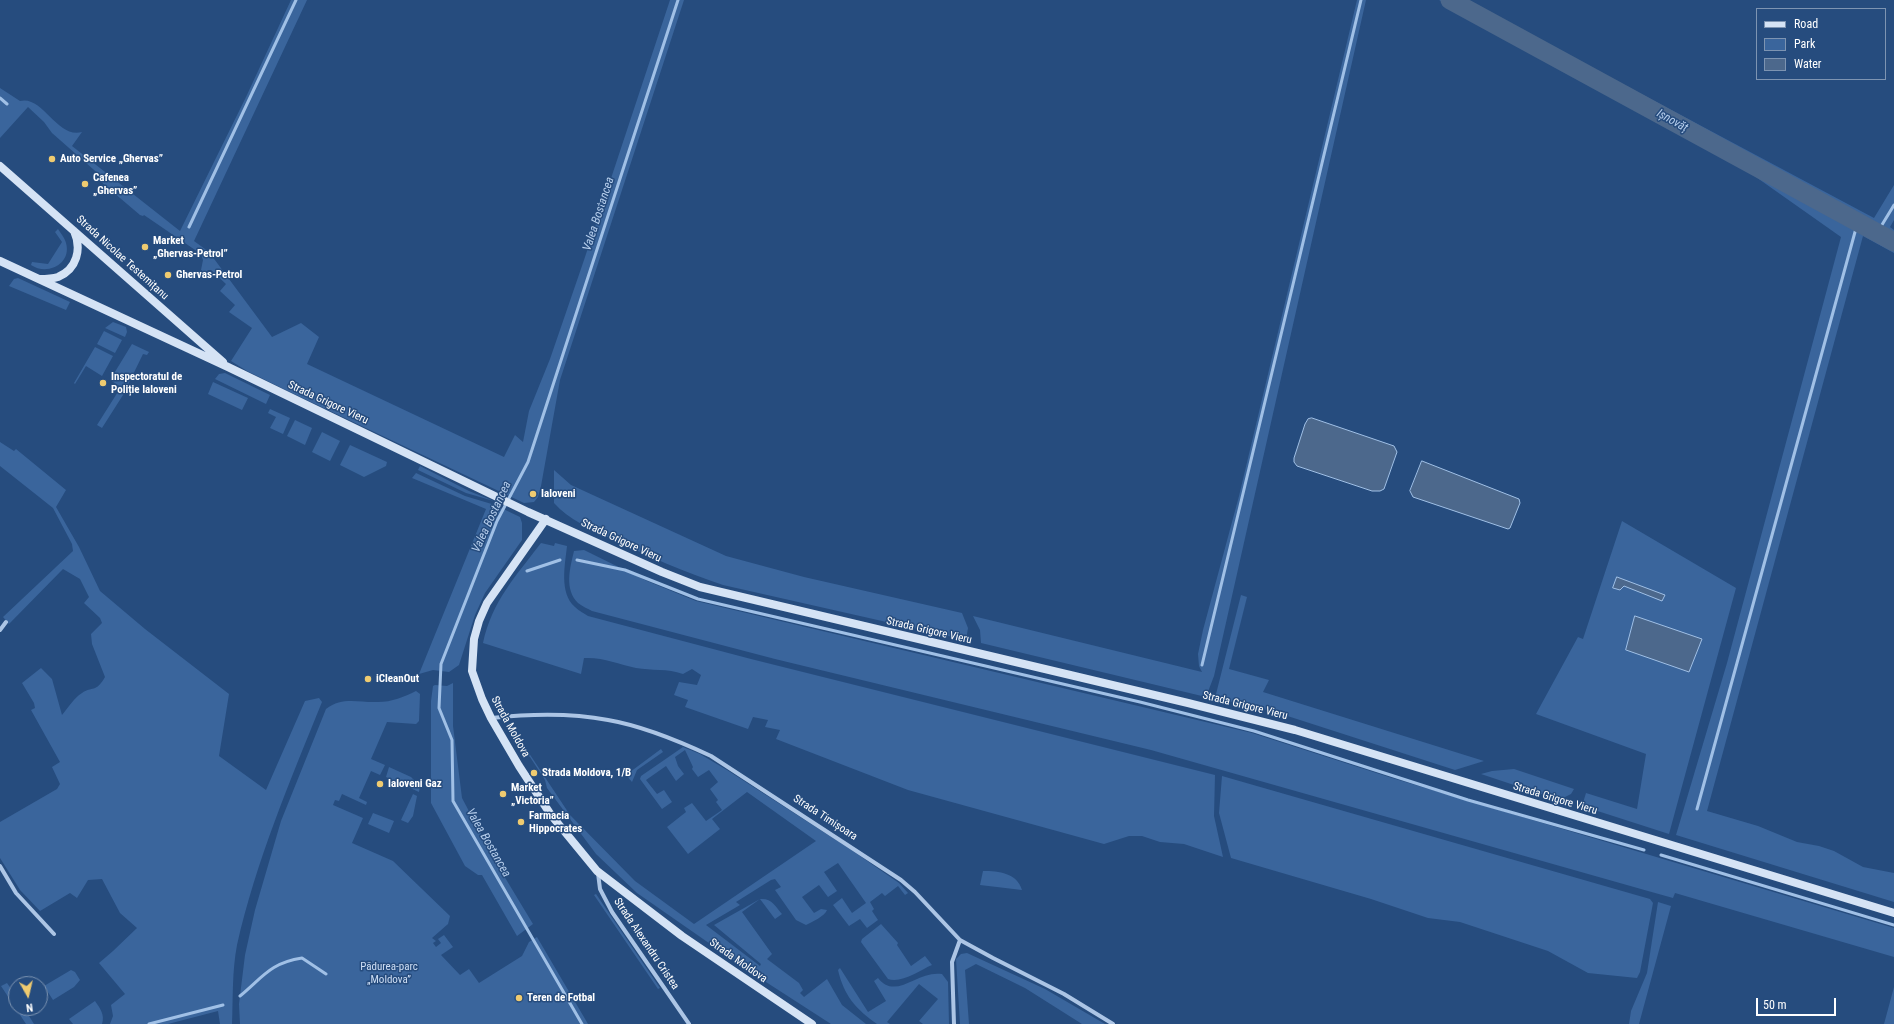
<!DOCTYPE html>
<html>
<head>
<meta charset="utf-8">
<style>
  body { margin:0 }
  #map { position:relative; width:1894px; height:1024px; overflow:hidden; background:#264c7e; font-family:"Roboto Condensed",sans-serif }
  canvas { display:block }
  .legend { position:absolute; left:1756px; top:8px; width:130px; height:72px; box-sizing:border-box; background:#264c7e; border:1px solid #7d94b2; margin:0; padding:5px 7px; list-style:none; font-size:12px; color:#fff }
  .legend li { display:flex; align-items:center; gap:8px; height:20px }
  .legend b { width:20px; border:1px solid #7d94b2 }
  .north { position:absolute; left:8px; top:976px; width:40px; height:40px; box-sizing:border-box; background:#264c7e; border:1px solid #7d94b2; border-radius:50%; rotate:172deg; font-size:11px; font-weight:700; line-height:16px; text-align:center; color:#fff }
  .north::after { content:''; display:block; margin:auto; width:14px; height:18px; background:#efcb70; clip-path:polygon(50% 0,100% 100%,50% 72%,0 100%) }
  .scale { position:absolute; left:1756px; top:998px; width:80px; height:18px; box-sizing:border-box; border:2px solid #fff; border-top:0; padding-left:5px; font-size:12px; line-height:14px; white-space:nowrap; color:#fff; -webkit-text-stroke:3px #264c7e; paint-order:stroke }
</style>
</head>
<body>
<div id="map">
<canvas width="1894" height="1024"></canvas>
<ul class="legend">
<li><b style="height:5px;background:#d5e3f5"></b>Road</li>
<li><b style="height:11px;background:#3a659c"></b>Park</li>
<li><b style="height:11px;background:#4c688c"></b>Water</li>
</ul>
<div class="north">N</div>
<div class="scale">50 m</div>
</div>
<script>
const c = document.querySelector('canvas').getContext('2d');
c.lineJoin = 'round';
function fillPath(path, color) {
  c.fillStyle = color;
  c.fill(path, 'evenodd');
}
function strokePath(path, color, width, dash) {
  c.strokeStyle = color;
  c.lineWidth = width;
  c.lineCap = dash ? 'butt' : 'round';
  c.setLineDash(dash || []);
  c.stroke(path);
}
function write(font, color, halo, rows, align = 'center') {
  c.font = font + ' "Roboto Condensed",sans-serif';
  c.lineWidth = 3;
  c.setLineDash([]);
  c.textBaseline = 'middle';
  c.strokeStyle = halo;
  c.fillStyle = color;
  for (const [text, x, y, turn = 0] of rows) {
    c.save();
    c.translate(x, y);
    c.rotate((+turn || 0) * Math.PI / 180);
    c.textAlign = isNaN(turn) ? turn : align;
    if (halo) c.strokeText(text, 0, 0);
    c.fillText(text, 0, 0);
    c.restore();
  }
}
const green = new Path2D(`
  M 291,0 L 307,0 L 194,241 L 209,252 L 272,337 L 301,323 L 319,337 L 307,364 L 504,457 L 515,435 L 523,442 L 529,411 L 550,359 L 584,260 L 670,0 L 684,0 L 560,380 L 541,486 L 538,497 L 534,502 L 524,503 L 292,393 L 247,371 L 231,361 L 252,328 L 229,312 L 235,305 L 220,291 L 226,284 L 211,270 L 208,270 L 205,273 L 201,270 L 203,260 L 201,254 L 144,215 L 143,216 L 140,215 L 100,181 L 102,177 L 52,133 L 44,122 L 28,107 L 0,138 L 0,88 L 20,101 C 43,95 57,139 82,132 L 72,146 L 180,231 L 246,97 Z
  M 1357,0 L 1366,0 L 1214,676 L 1206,697 L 981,643 L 980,630 L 973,616 L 1202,672 L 1199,666 L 1198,654 L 1203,630 L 1239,496 Z
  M 1439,0 L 1465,0 L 1874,218 L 1894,185 L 1894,220 L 1890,227 L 1894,230 L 1894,253 L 1863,236 L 1707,811 L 1758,826 L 1797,842 L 1819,846 L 1834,851 L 1863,867 L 1894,873 L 1894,902 L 1676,835 L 1727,663 L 1841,237 L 1746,170 L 1555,66 Z
  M 58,229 C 61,234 65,238 66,243 C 72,264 47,276 31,265 L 32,262 L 48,264 L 62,242 L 55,232 Z
  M 18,278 L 70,302 L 66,310 L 9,286 L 14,279 Z
  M 113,322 L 126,327 L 127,332 L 125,337 L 105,328 Z
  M 104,331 L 122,340 L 115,353 L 97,344 Z
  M 132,344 L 149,352 L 147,355 L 143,354 L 123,395 L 102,428 L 97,425 L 121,387 L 110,380 Z
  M 95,347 L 113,356 L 102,376 L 86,366 L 75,384 L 74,383 Z
  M 225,373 L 270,395 L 266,404 L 215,379 L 219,374 Z
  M 213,382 L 248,398 L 242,410 L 208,394 Z
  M 270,409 L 290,418 L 283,434 L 270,428 L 276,417 L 268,413 Z
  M 295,420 L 312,428 L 305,445 L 287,436 Z
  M 322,432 L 340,441 L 330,461 L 312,452 Z
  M 0,442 L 14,451 L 16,449 L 66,490 L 56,507 L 79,547 L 100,591 L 145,629 L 229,694 L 219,756 L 266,790 L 305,701 L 319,698 L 322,702 C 290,781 256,861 237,945 C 232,971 233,998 232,1024 L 220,1024 L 218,1011 L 168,1024 L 110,1024 L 113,1016 L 111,1005 L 125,994 L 99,963 L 113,951 L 137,928 L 120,913 L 102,879 L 88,880 L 77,898 L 70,893 L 40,911 L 20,890 L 0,858 L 0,822 L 57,789 L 60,784 L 52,767 L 60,762 L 31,710 L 35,708 L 34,703 L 22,683 L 41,668 L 52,679 L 62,715 C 68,708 74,698 82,693 C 92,686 96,693 105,677 L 92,644 L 91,634 L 102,623 L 100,618 L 84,603 L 89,597 L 80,579 L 63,569 L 9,624 L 3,617 L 73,551 L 72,544 L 53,508 L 0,466 Z
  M 350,445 L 387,462 L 386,466 L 364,477 L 340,465 Z
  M 420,466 L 469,491 L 494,501 L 466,493 L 418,470 Z
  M 554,470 L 571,485 L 726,556 L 804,577 L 962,613 L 968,628 L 966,640 L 723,585 C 685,572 647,556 610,538 C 590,528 569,520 554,503 Z
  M 416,473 L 465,496 L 495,505 L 520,517 L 522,523 L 522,540 L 485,593 L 475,615 L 459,665 L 449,672 L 433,670 L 419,674 L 486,509 L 412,478 Z
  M 1622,521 L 1736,588 L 1669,834 L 1582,806 L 1586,793 L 1637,809 L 1646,754 L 1536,714 L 1578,637 L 1583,639 Z
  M 541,543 L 554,546 L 555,543 L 567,546 C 565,565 559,593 575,607 C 579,611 584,613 588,616 L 751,659 L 1215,775 L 1214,816 L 1223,857 L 1184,844 L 1160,842 L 1142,836 L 1129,836 L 1104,844 L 908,790 L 776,739 L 780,730 L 765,727 L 768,720 L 753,717 L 748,729 L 685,707 L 688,700 L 674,695 L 679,682 L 697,685 L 701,675 L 692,669 L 683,674 C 667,668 652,671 636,668 C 618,664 603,657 584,658 L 581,674 L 483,643 C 492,601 516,576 541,543 Z
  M 584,550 L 647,581 L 696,601 L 1252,733 L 1392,778 L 1894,928 L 1894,957 L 1675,893 L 1673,898 L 1648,891 L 1151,750 L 775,659 L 592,611 C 588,609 582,606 578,603 C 564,589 570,568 574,551 Z
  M 1241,595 L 1247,597 L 1229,669 L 1269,680 L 1263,692 L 1484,761 L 1455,770 L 1272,711 L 1215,698 Z
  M 453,683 L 453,726 L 462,798 L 498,866 L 533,924 L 517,936 L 482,875 L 478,875 L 465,866 L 431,803 L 431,701 L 433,686 L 435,685 L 447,686 Z
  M 416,691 L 420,694 L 419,721 L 416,724 L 387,722 L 371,759 L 385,765 L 380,775 L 371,771 L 359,798 L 367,802 L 366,805 L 342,794 L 339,801 L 335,800 L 333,805 L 363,818 L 352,843 L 393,861 L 450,916 L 448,924 L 432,938 L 436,941 L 433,943 L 436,947 L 441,943 L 438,939 L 444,935 L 453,947 L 441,955 L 460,975 L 469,969 L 479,983 L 522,956 L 529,942 L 537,937 L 588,1024 L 240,1024 L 239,1004 L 245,955 L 255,910 L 281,821 L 326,709 C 343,696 359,703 378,702 C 392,702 404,697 416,691 Z
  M 509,723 L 570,815 L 635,881 L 694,924 L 816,841 L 747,792 L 712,819 L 720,829 L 688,854 L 667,827 L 686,812 L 684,808 L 692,803 L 706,821 L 722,810 L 716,802 L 718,800 L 710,789 L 718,782 L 709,770 L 698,777 L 692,769 L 693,767 L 685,750 L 675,757 L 678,766 L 684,774 L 676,781 L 666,766 L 646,780 L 657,794 L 664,790 L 672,802 L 662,809 L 640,779 L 641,776 L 683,747 L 700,754 L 727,770 L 850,849 L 899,883 L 908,893 L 905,895 L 898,886 L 885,896 L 882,893 L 870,902 L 874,909 L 872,911 L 878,920 L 867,928 L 860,919 L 849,926 L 833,905 L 842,898 L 852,913 L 866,903 L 838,863 L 824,872 L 837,891 L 828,897 L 819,885 L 802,897 L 814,913 L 821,909 L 827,910 C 825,916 812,922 806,925 L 796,920 L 775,890 L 781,887 L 775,879 L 771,880 L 736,902 L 740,905 L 706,925 L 760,966 L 761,964 L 714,925 L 760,899 C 772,898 775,906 782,914 L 775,919 L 760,899 L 742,912 L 772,954 L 767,959 L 799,983 L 803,990 L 800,993 L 804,997 L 827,979 L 842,1005 L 866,1024 L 831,1024 L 752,973 L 637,893 L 596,854 L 547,788 L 545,780 L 530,757 L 523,752 L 506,725 Z
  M 661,749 L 663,752 L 637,770 L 632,782 L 626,775 Z
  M 389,767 L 411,777 L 420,786 L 419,792 L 386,777 Z
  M 1514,769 L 1574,789 L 1571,794 L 1559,800 L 1481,774 L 1492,771 Z
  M 1222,776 L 1650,899 L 1653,903 L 1640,972 L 1637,978 L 1588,973 L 1548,951 L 1460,922 L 1428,918 L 1371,899 L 1231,858 L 1219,813 Z
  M 413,794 L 417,796 L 413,816 L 408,823 L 401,820 Z
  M 373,813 L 394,821 L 389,833 L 368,824 Z
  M 983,871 C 999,871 1017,873 1022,890 L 980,885 Z
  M 596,894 L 660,988 L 658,989 L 594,895 Z
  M 1658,902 L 1671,906 L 1639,1024 L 1629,1024 L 1631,1011 L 1647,973 Z
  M 881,924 L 898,943 L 897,945 L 911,966 L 925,956 L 932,965 C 920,970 901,984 888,979 L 861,942 L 862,939 Z
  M 967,953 L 1045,989 L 1105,1024 L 1082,1024 L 1025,988 L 976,964 L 965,970 L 969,1024 L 960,1024 L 956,959 L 961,954 Z
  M 840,968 L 868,1012 L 886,1001 L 874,981 L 878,978 C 896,1001 917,970 942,974 L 948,982 L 949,1024 L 923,1024 L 919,1021 L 938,999 L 919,984 L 887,1022 L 890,1024 L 877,1024 C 856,1009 844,996 838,970 Z
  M 71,970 L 75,972 L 80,980 L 74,987 L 53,1000 L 44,986 Z
  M 7,983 L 16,996 L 16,1008 L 24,1008 L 34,1024 L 26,1024 L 1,986 Z
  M 1894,987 L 1894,1024 L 1884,1024 Z
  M 95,1001 C 100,1008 105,1015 102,1024 L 73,1024 L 69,1019 Z`);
const water = new Path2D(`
  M 1312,418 L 1394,446 L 1397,452 L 1384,489 L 1380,491 L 1372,491 L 1297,466 L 1294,462 L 1294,458 L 1305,424 L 1308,419 Z
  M 1422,461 L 1519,499 L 1520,503 L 1510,528 L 1508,529 L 1413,497 L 1410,491 Z
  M 1617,577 L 1665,595 L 1662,601 L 1624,586 L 1620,590 L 1613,588 Z
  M 1635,616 L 1702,639 L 1689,672 L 1626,650 Z`);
const stream = new Path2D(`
  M 0,98 L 7,104
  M 189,227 L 296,0
  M 1877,233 L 1894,205
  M 577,560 L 625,570 L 698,599 L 1140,702 L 1254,731 L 1468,800 L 1644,850
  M 527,571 L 560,560
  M 1202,665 L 1361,0
  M 1697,809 L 1858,221
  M 1661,855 L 1894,925
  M 240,996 C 263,977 270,963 302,958 L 326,974
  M 149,1024 L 223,1005
  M 582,1024 L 453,801 L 452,740 L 439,708 L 441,664 L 497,521 L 528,462 L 678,0`);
const river = new Path2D(`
  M 1450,0 L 1894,242`);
const street = new Path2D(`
  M 0,630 L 6,622
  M 492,718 C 529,714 571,713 608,720 C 643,726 679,741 711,756 L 901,880 L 915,892 L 960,940 L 993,958 L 1064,994 L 1113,1024
  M 0,866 L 16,893 L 54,934
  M 598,873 L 600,889 L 612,912 L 689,1024
  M 954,1024 L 952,962 L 960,940`);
const secondary = new Path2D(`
  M 0,166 L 223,362
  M 0,261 L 228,367 L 528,512 L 662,572 L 700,587 L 1188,703 L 1295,730 L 1894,913
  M 39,279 C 45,279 52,279 58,277 C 77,269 82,249 74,231
  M 546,519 L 487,603 L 479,621 L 474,639 L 472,671 L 482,699 L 491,718 L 519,766 L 551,815 L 597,871 L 682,936 L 812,1024`);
const markers = [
  [52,159,4,"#efcb70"],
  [85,184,4,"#efcb70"],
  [145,247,4,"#efcb70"],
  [168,275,4,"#efcb70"],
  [103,383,4,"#efcb70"],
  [533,494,4,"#efcb70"],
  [368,679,4,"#efcb70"],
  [534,773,4,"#efcb70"],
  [380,784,4,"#efcb70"],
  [503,794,4,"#efcb70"],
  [521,822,4,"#efcb70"],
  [519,998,4,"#efcb70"]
];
const poiNames = [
  ["Auto Service „Ghervas”",60,159],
  ["Cafenea",93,178],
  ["„Ghervas”",93,191],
  ["Market",153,241],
  ["„Ghervas-Petrol”",153,254],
  ["Ghervas-Petrol",176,275],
  ["Inspectoratul de",111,377],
  ["Poliție Ialoveni",111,390],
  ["Ialoveni",541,494],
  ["iCleanOut",376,679],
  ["Strada Moldova, 1/B",542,773],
  ["Ialoveni Gaz",388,784],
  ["Market",511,788],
  ["„Victoria”",511,801],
  ["Farmacia",529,816],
  ["Hippocrates",529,829],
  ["Teren de Fotbal",527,998]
];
const streetNames = [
  ["Strada Nicolae Testemițanu",122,258,42],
  ["Strada Grigore Vieru",328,403,25],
  ["Strada Grigore Vieru",621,541,25],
  ["Strada Grigore Vieru",929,631,13],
  ["Strada Grigore Vieru",1245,706,14],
  ["Strada Moldova",510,727,61],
  ["Strada Grigore Vieru",1555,799,17],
  ["Strada Timișoara",825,818,33],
  ["Strada Alexandru Cristea",646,944,56],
  ["Strada Moldova",738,961,35]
];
const parkNames = [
  ["Pădurea-parc",389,967],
  ["„Moldova”",389,980]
];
const waterNames = [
  ["Ișnovăț",1672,121,29],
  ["Valea Bostancea",599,214,-72],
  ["Valea Bostancea",492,517,-65],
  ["Valea Bostancea",488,843,60]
];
fillPath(green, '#3a659c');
fillPath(water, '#4c688c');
strokePath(water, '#a0c0e6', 1);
strokePath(stream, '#a0c0e6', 3);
strokePath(river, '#4c688c', 19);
strokePath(street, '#acc5e5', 4);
strokePath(secondary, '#d5e3f5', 8);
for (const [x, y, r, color] of markers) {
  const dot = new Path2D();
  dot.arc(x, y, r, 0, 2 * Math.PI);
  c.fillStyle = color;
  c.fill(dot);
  strokePath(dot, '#264c7e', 1.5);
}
write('bold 11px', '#fff', '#264c7e', poiNames, 'left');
write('11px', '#fff', '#264c7e', streetNames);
write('11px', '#cfdff5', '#264c7e', parkNames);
write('italic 12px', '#b7cfed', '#264c7e', waterNames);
</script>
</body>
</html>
